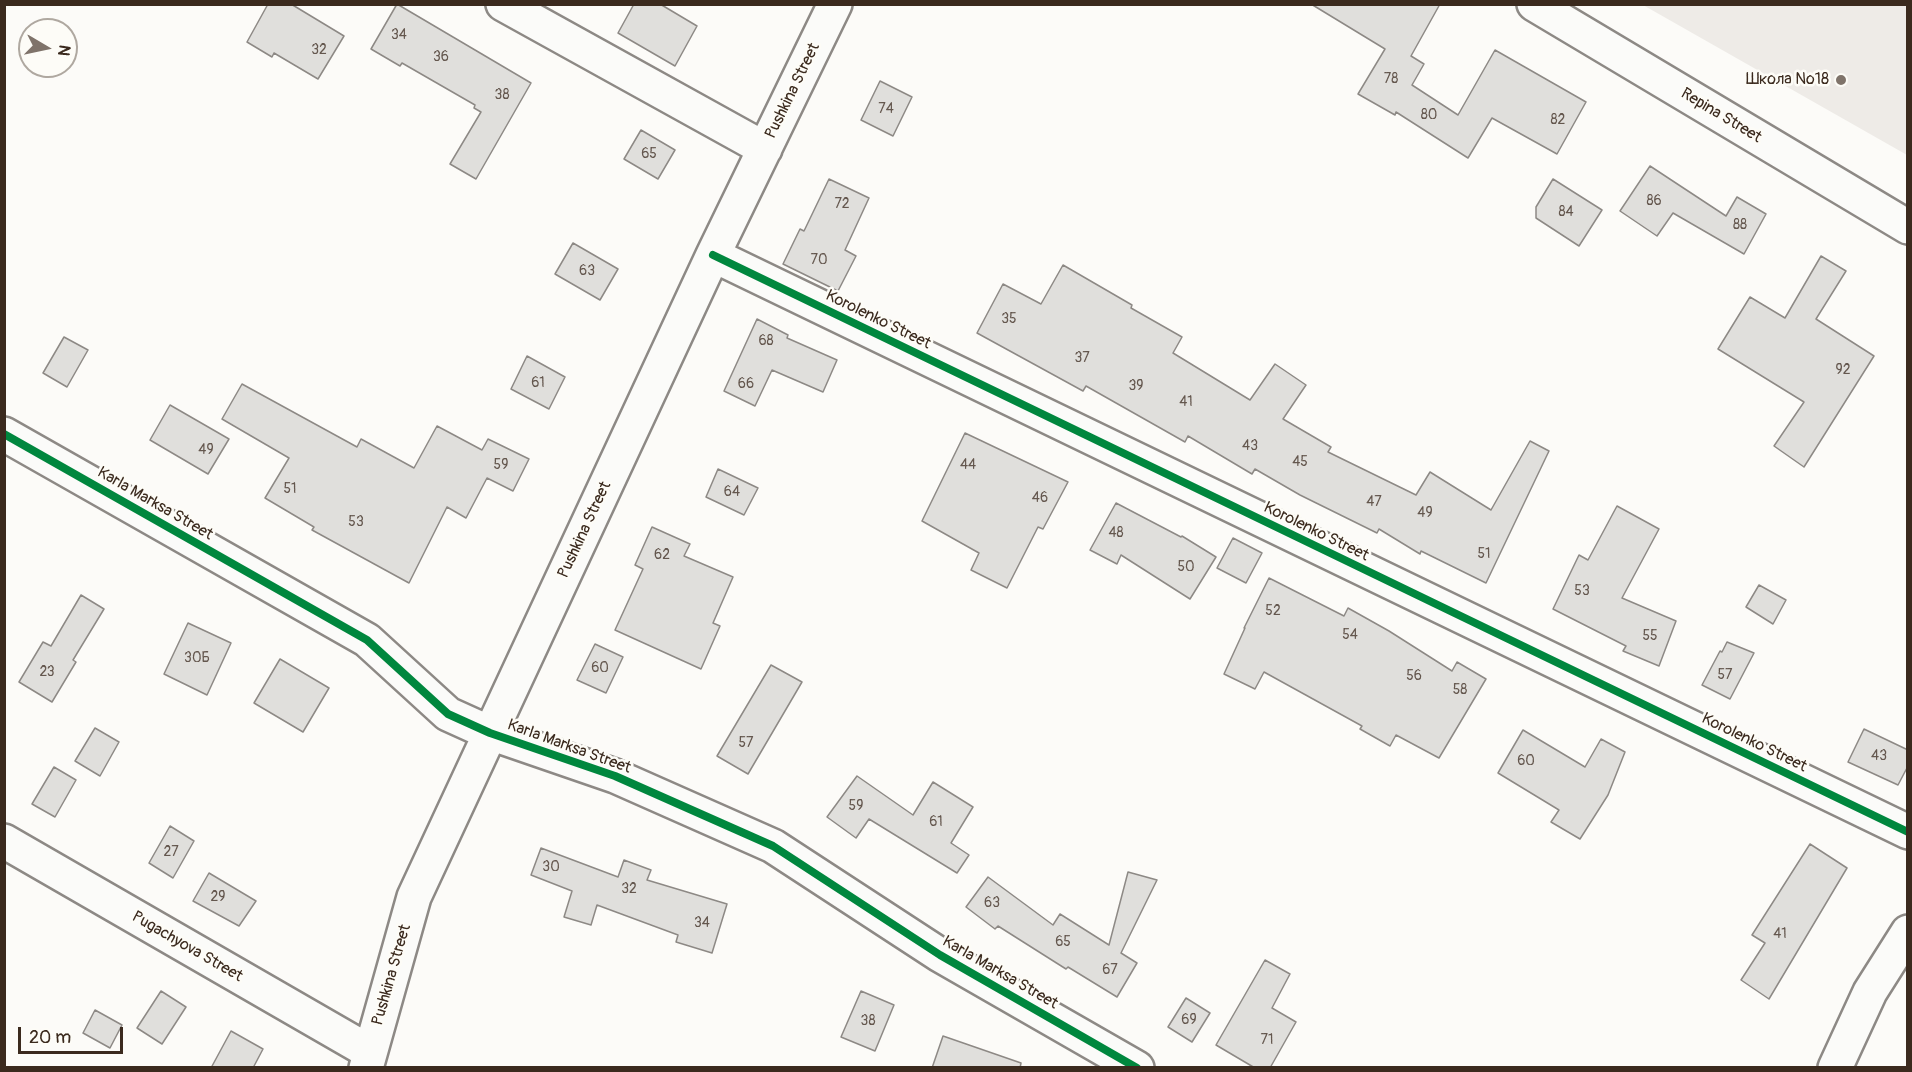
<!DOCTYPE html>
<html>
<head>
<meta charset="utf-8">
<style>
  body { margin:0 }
  #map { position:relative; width:1912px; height:1072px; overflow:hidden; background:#fcfbf8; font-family:Pangolin,sans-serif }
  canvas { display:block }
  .frame { position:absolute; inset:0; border:6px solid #3b2a1e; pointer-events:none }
  .north { position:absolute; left:18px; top:18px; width:60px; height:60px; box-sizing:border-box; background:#fdfcf7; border:2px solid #afa8a0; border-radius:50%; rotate:99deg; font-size:16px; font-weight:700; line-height:24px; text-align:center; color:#3b2a1e }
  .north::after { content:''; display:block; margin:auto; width:21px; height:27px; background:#7f736a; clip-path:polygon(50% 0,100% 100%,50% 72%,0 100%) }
  .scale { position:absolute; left:18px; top:1027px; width:105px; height:27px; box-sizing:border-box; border:3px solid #3b2a1e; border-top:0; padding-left:8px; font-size:18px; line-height:21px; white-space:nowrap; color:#3b2a1e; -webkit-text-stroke:4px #fdfcf7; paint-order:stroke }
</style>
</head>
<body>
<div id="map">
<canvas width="1912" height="1072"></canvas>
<div class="frame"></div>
<div class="north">N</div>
<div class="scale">20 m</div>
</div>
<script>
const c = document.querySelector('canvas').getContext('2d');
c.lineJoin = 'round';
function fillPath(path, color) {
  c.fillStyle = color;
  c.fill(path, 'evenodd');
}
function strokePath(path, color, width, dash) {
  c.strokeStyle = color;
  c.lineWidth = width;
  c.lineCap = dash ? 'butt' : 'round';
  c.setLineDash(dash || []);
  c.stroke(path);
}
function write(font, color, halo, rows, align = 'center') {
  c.font = font + ' Pangolin,sans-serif';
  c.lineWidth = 5;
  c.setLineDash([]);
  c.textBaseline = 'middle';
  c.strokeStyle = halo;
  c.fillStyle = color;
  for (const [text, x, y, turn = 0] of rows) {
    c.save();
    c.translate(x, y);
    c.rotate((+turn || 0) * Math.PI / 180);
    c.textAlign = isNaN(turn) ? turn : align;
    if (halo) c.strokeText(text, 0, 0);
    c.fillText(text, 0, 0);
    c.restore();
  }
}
const built = new Path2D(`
  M 1643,5 L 1907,5 L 1907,155 Z`);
const building = new Path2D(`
  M 268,4 L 291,4 L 344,36 L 318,79 L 274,53 L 272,57 L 247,42 Z
  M 397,4 L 531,83 L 476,179 L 450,164 L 481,112 L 474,108 L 475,105 L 402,63 L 400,66 L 371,49 Z
  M 634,4 L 660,4 L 697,26 L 675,66 L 618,33 Z
  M 1311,4 L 1440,4 L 1411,56 L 1424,64 L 1412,85 L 1458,115 L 1495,50 L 1586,102 L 1557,154 L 1492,118 L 1468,158 L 1396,112 L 1395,115 L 1358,94 L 1385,49 Z
  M 880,81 L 912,97 L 893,136 L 861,120 Z
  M 641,130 L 675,150 L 658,179 L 624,159 Z
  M 1650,166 L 1726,216 L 1737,197 L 1766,214 L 1744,254 L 1673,213 L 1657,236 L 1620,211 Z
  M 829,179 L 869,198 L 845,250 L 856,256 L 838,291 L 783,264 L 800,229 L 804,231 Z
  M 1553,179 L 1602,210 L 1579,246 L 1536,218 L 1536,207 Z
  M 573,243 L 618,269 L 600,300 L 555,274 Z
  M 1821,256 L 1846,271 L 1816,319 L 1874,356 L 1804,467 L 1774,446 L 1804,402 L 1718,349 L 1750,297 L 1785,318 Z
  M 1063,265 L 1132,305 L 1131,308 L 1182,337 L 1173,353 L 1250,400 L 1275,364 L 1306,385 L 1283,419 L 1331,447 L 1328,452 L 1416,495 L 1430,472 L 1491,510 L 1530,441 L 1549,451 L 1486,583 L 1421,551 L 1420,554 L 1379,529 L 1377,533 L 1300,495 L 1255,469 L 1252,474 L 1188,436 L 1185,442 L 1086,386 L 1083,391 L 977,333 L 1003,284 L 1041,304 Z
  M 757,319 L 788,335 L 787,338 L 837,360 L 823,392 L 772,370 L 755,406 L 724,391 Z
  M 64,337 L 88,350 L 67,387 L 43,373 Z
  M 527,356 L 565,377 L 549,409 L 511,389 Z
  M 242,384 L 357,447 L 361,439 L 414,468 L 437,426 L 482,450 L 488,439 L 529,459 L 513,491 L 487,478 L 466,518 L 447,507 L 409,583 L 312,530 L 314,527 L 265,498 L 289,458 L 222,419 Z
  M 170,405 L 229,439 L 208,474 L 150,440 Z
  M 965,433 L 1068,482 L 1043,529 L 1038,527 L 1007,588 L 971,570 L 979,553 L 922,521 Z
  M 718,469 L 758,488 L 744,515 L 706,497 Z
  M 1116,503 L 1181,537 L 1182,536 L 1216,557 L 1190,599 L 1121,555 L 1117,564 L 1090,550 Z
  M 1617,506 L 1659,529 L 1622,598 L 1676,621 L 1659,666 L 1623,651 L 1626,646 L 1553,609 L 1579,555 L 1588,560 Z
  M 652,527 L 690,544 L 684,556 L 733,577 L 713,623 L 720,626 L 701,669 L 615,630 L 643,569 L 635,565 Z
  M 1233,538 L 1262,553 L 1246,583 L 1217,568 Z
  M 1269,578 L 1344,616 L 1348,608 L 1389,631 L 1452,671 L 1457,662 L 1486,679 L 1439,758 L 1396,735 L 1390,746 L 1360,729 L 1362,726 L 1264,672 L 1255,689 L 1224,674 L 1245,628 L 1244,628 Z
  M 1759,585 L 1786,600 L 1773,624 L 1746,607 Z
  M 81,595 L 104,609 L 73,660 L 76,662 L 52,702 L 19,682 L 43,642 L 51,646 Z
  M 188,623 L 231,643 L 207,695 L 164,674 Z
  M 1727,642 L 1754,653 L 1730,699 L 1702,685 L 1720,651 L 1722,652 Z
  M 595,644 L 623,657 L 606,693 L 577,680 Z
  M 280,659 L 329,688 L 303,732 L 254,703 Z
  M 771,665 L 802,682 L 748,774 L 717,756 Z
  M 95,728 L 119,742 L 100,776 L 75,761 Z
  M 1864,729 L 1908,750 L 1908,766 L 1898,785 L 1848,762 Z
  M 1523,730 L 1585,767 L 1601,739 L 1625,752 L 1608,795 L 1580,839 L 1551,822 L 1559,810 L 1498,773 Z
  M 54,767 L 76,780 L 55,817 L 32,804 Z
  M 857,776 L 913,815 L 933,782 L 973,807 L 951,843 L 969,855 L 957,873 L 869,819 L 856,838 L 827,817 Z
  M 170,826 L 194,841 L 173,878 L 149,863 Z
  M 1810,844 L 1847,868 L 1769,999 L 1741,980 L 1765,943 L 1752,935 Z
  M 541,848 L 618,877 L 624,860 L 651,870 L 647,880 L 727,904 L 712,953 L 676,942 L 678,935 L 597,905 L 591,925 L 564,917 L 572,891 L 531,875 Z
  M 1128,872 L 1157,880 L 1121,953 L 1137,963 L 1117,997 L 1068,967 L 1066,969 L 998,926 L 995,929 L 966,907 L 988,877 L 1053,925 L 1060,914 L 1109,945 Z
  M 209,873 L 256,901 L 239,926 L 193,901 Z
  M 1265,960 L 1290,974 L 1272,1008 L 1296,1022 L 1270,1068 L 1255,1068 L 1216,1045 Z
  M 161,991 L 186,1007 L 162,1044 L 137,1028 Z
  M 861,991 L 894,1005 L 875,1051 L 841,1037 Z
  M 1186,998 L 1210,1013 L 1192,1042 L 1168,1027 Z
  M 95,1010 L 122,1025 L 110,1048 L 83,1033 Z
  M 231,1031 L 263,1049 L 253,1068 L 211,1068 Z
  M 943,1036 L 1021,1063 L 1020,1068 L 932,1068 Z`);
const minor = new Path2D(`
  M 503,4 L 765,149
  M 1534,4 L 1908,227
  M 713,255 L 1908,832
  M 4,434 L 367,640 L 448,714 L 490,733 L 615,776 L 773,846 L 940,955 L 1137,1068
  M 4,841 L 370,1052
  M 366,1068 L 414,897 L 713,255 L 835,4
  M 1835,1068 L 1870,992 L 1908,932`);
const cycleway = new Path2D(`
  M 713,255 L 1908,832
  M 4,434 L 367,640 L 448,714 L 490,733 L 615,776 L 773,846 L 940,955 L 1137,1068`);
const markers = [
  [1841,80,6,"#7f736a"]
];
const numberNames = [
  ["34",399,35],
  ["32",319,50],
  ["36",441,57],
  ["78",1391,79],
  ["38",502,95],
  ["74",886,109],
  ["80",1429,115],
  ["82",1558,120],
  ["65",649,154],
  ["86",1654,201],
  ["72",842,204],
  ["84",1566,212],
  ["88",1740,225],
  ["70",819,260],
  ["63",587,271],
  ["35",1009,319],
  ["68",766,341],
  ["37",1082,358],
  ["92",1843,370],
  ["61",538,383],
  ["66",746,384],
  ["39",1136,386],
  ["41",1186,402],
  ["43",1250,446],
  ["49",206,450],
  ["45",1300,462],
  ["59",501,465],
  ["44",968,465],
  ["51",290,489],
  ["64",732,492],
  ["46",1040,498],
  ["47",1374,502],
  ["49",1425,513],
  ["53",356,522],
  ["48",1116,533],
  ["51",1484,554],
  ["62",662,555],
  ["50",1186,567],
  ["53",1582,591],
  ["52",1273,611],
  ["54",1350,635],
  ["55",1650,636],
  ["30Б",197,658],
  ["60",600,668],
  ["23",47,672],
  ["57",1725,675],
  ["56",1414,676],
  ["58",1460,690],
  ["57",746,743],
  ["43",1879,756],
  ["60",1526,761],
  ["59",856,806],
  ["61",936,822],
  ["27",171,852],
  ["30",551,867],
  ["32",629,889],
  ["29",218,897],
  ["63",992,903],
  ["34",702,923],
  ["41",1780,934],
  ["65",1063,942],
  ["67",1110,970],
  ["69",1189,1020],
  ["38",868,1021],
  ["71",1267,1040]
];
const poiNames = [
  ["Школа №18",1829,80]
];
const streetNames = [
  ["Pushkina Street",793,91,-64],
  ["Repina Street",1721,116,31],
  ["Korolenko Street",878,320,26],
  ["Karla Marksa Street",155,504,30],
  ["Pushkina Street",585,530,-65],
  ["Korolenko Street",1316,532,26],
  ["Korolenko Street",1754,743,26],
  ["Karla Marksa Street",569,747,20],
  ["Pugachyova Street",187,947,30],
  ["Karla Marksa Street",1000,973,30],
  ["Pushkina Street",392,975,-74]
];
fillPath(built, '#eeebe7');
fillPath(building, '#e0dfdc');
strokePath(building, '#8d8985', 1.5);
strokePath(minor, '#8d8985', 38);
strokePath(minor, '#fbfbf9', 33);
strokePath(cycleway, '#00873e', 8);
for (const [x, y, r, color] of markers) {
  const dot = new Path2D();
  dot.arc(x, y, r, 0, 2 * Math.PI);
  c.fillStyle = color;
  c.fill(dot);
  strokePath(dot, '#fdfcf7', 2);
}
write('14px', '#64574e', null, numberNames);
write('16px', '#3b2a1e', '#fdfcf7', poiNames, 'right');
write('16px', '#3b2a1e', '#fdfcf7', streetNames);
</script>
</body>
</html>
